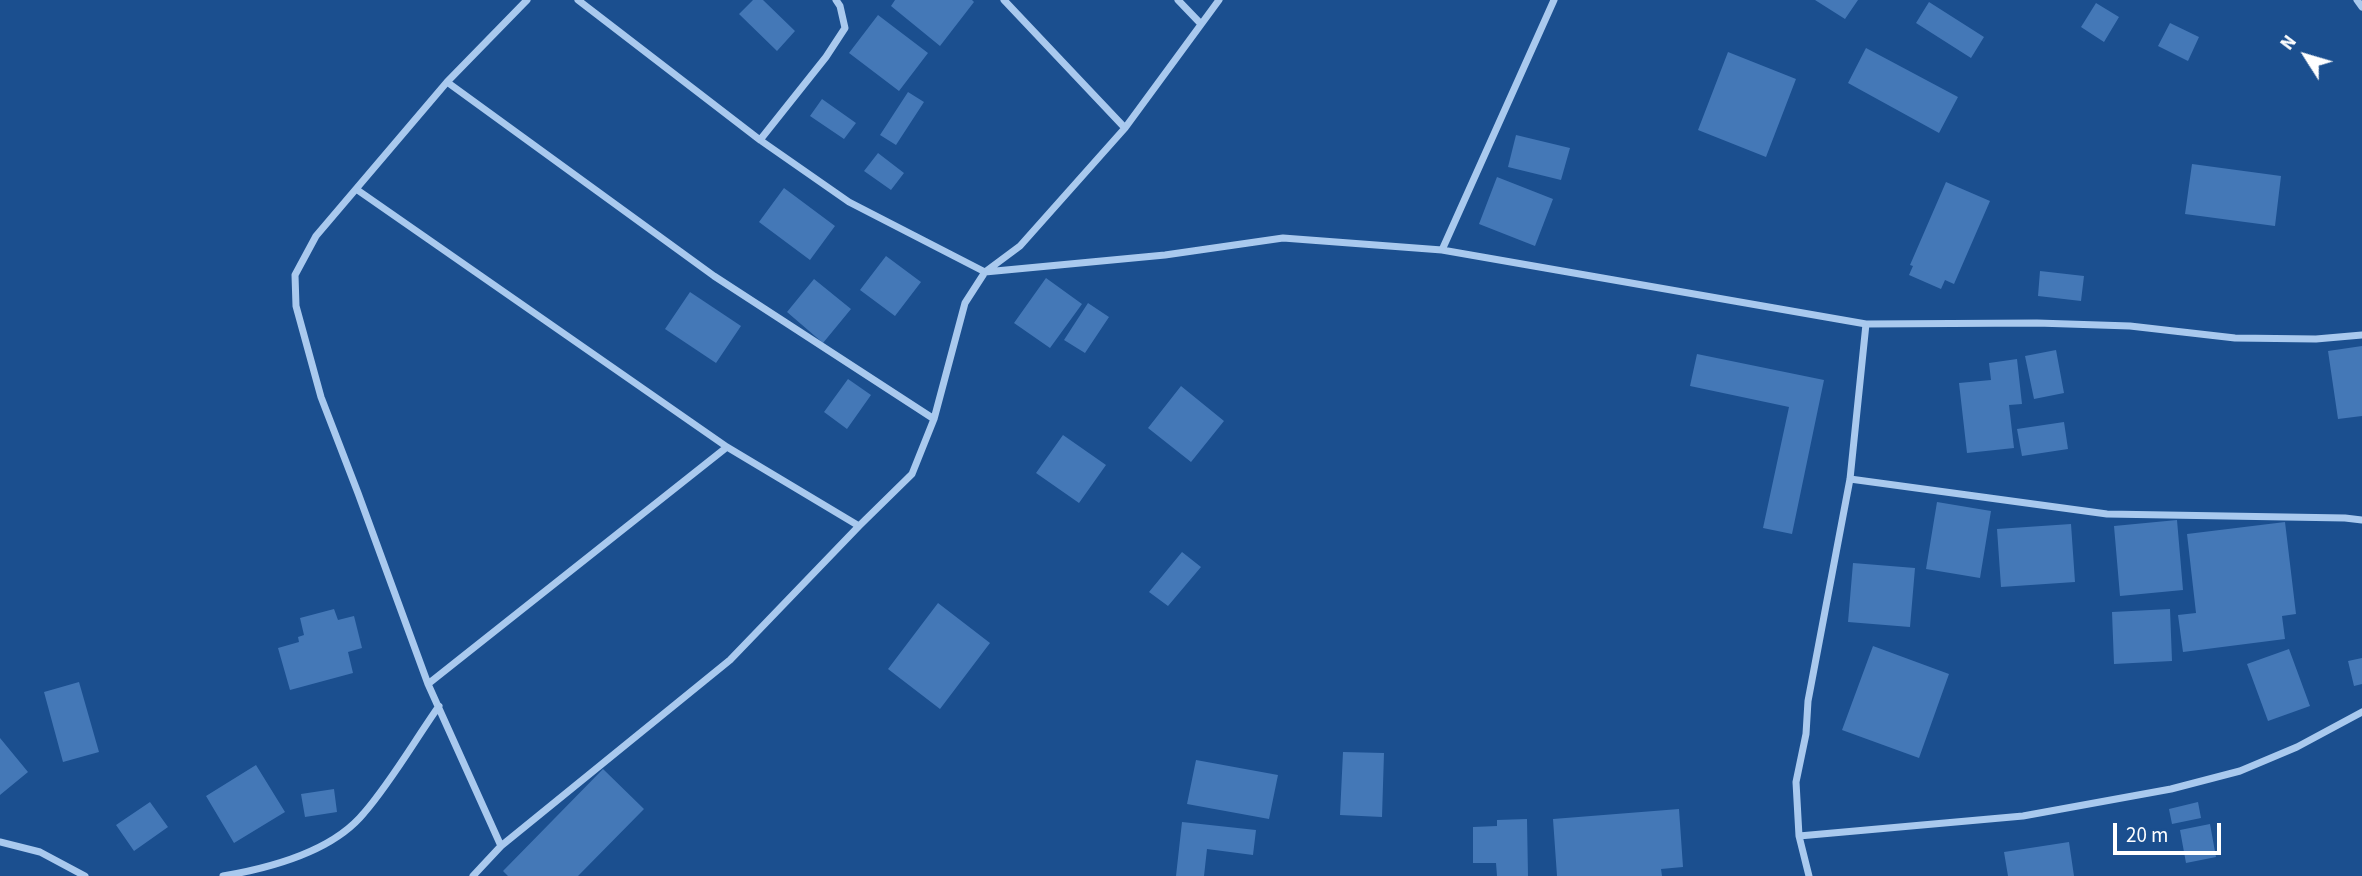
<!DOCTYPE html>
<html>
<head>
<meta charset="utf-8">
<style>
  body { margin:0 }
  #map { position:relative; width:2362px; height:876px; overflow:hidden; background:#1b4f8f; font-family:"Source Sans 3",sans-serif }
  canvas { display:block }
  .north { position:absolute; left:2271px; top:21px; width:70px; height:70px; -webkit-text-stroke:5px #1b4f8f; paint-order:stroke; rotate:307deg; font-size:19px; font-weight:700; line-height:28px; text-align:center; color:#fff }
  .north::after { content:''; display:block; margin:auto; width:24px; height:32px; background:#fff; clip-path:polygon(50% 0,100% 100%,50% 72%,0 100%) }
  .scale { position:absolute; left:2113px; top:823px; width:108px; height:32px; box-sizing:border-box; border:4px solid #fff; border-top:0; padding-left:9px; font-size:21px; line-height:24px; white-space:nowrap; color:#fff; -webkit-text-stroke:5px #1b4f8f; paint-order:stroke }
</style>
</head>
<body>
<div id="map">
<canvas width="2362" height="876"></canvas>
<div class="north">N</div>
<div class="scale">20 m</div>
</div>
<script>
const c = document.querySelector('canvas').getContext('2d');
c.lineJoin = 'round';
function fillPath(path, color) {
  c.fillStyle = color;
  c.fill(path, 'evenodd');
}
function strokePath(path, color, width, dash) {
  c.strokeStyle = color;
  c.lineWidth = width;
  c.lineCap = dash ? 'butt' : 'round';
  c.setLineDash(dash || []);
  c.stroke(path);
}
const building = new Path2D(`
  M 753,0 L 763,0 L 795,31 L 777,51 L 739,14 Z
  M 895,0 L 972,0 L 974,2 L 940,46 L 891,6 Z
  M 1815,0 L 1858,0 L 1845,19 Z
  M 1929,2 L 1984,37 L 1971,58 L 1916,23 Z
  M 2096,3 L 2119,17 L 2104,42 L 2081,27 Z
  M 878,15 L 928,53 L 899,91 L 849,53 Z
  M 2170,23 L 2199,37 L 2188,61 L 2158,46 Z
  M 1866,48 L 1958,97 L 1939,133 L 1848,83 Z
  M 1728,52 L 1796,79 L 1766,157 L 1698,130 Z
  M 908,92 L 924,102 L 896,145 L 880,135 Z
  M 822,99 L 856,123 L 844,139 L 810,116 Z
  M 1516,135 L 1570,148 L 1561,180 L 1508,167 Z
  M 878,153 L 904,173 L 891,190 L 864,171 Z
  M 2192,164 L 2281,176 L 2275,226 L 2185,214 Z
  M 1497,177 L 1553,199 L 1535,246 L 1479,224 Z
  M 1946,182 L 1990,201 L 1954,284 L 1945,280 L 1941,289 L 1909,275 L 1913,266 L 1910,265 Z
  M 784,188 L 835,226 L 810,260 L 759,222 Z
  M 886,256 L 921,282 L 895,316 L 860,290 Z
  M 2040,271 L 2084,276 L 2081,301 L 2038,296 Z
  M 1046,278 L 1082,304 L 1050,348 L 1014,323 Z
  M 814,279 L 851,309 L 823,343 L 787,312 Z
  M 690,292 L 741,326 L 716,363 L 665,329 Z
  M 1088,303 L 1109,317 L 1085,353 L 1064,340 Z
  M 2362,346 L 2362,416 L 2338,419 L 2328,351 Z
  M 2056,350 L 2064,393 L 2034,399 L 2025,356 Z
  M 1697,354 L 1824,380 L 1792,534 L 1763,528 L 1789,407 L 1690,386 Z
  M 2017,359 L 2022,404 L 2009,405 L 2014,448 L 1967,453 L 1959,383 L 1991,380 L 1989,363 Z
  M 848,379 L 871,395 L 847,429 L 824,412 Z
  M 1181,386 L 1224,421 L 1191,462 L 1148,428 Z
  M 2064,422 L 2068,449 L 2022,456 L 2017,429 Z
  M 1063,435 L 1106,465 L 1079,503 L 1036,473 Z
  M 1937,502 L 1991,511 L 1980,578 L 1926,569 Z
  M 2177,520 L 2183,590 L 2120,596 L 2114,526 Z
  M 2285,522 L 2296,614 L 2282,616 L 2285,639 L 2183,652 L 2178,615 L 2196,613 L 2187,534 Z
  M 2071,524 L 2075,582 L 2001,587 L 1997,529 Z
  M 1182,552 L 1201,567 L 1168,606 L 1149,592 Z
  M 1853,563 L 1915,568 L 1910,627 L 1848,622 Z
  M 938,603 L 990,643 L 940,709 L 888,669 Z
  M 334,609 L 338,620 L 354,616 L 362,648 L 348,652 L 353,673 L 290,690 L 278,648 L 299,642 L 298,637 L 304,635 L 300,618 Z
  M 2170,609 L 2172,661 L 2114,664 L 2112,612 Z
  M 1873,646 L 1949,674 L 1919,758 L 1842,730 Z
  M 2289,649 L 2310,706 L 2268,721 L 2247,664 Z
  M 2362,658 L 2362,684 L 2354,686 L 2348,661 Z
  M 79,682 L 99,752 L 63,762 L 44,692 Z
  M 0,738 L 28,772 L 0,795 Z
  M 1343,752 L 1384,753 L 1382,817 L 1340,815 Z
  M 1196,760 L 1278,775 L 1269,819 L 1187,804 Z
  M 256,765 L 285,812 L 234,843 L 206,796 Z
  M 603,769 L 644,809 L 578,876 L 508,876 L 503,871 Z
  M 334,789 L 337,812 L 305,817 L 301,794 Z
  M 150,802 L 168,827 L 134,851 L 116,825 Z
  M 2198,802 L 2201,818 L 2172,824 L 2169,809 Z
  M 1679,809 L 1683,867 L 1661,869 L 1662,876 L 1557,876 L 1553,819 Z
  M 1527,819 L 1528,876 L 1497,876 L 1496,863 L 1473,863 L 1473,827 L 1497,826 L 1497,820 Z
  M 1182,822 L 1256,830 L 1253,855 L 1207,849 L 1204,876 L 1176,876 Z
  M 2210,824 L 2216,857 L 2186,863 L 2180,830 Z
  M 2069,842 L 2074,876 L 2008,876 L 2004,852 Z`);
const street = new Path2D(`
  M 578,0 L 760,140 L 849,202 L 985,272 L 1165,255 L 1283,238 L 1442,250 L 1866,324 L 2037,323 L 2130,326 L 2235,338 L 2316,339 L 2362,335
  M 1004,0 L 1125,128
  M 1178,0 L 1201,24
  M 2357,0 L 2362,7
  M 447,82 L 714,276 L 934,419
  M 760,140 L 826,57 L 845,28 L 840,6 L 836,0
  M 356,189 L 727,447 L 859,526
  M 1442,250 L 1554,0
  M 1850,479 L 2107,514 L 2345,518 L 2362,520
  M 428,684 L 727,447
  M 1799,836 L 2023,816 L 2171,789 L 2240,771 L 2297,747 L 2362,712
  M 0,842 L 40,852 L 85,876
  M 501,846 L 428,684 L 358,493 L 321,397 L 296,306 L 295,275 L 316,236 L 447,82 L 527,0
  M 223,876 C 270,868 333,851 364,813 C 391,782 415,740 439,706
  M 473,876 L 501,846 L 730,660 L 859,526 L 912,474 L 934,419 L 965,303 L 985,272 L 1020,246 L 1125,128 L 1219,0
  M 1809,876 L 1799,836 L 1796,782 L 1806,734 L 1808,701 L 1850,479 L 1866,324`);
fillPath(building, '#4478b7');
strokePath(street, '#a9c9ee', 7);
</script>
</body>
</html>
